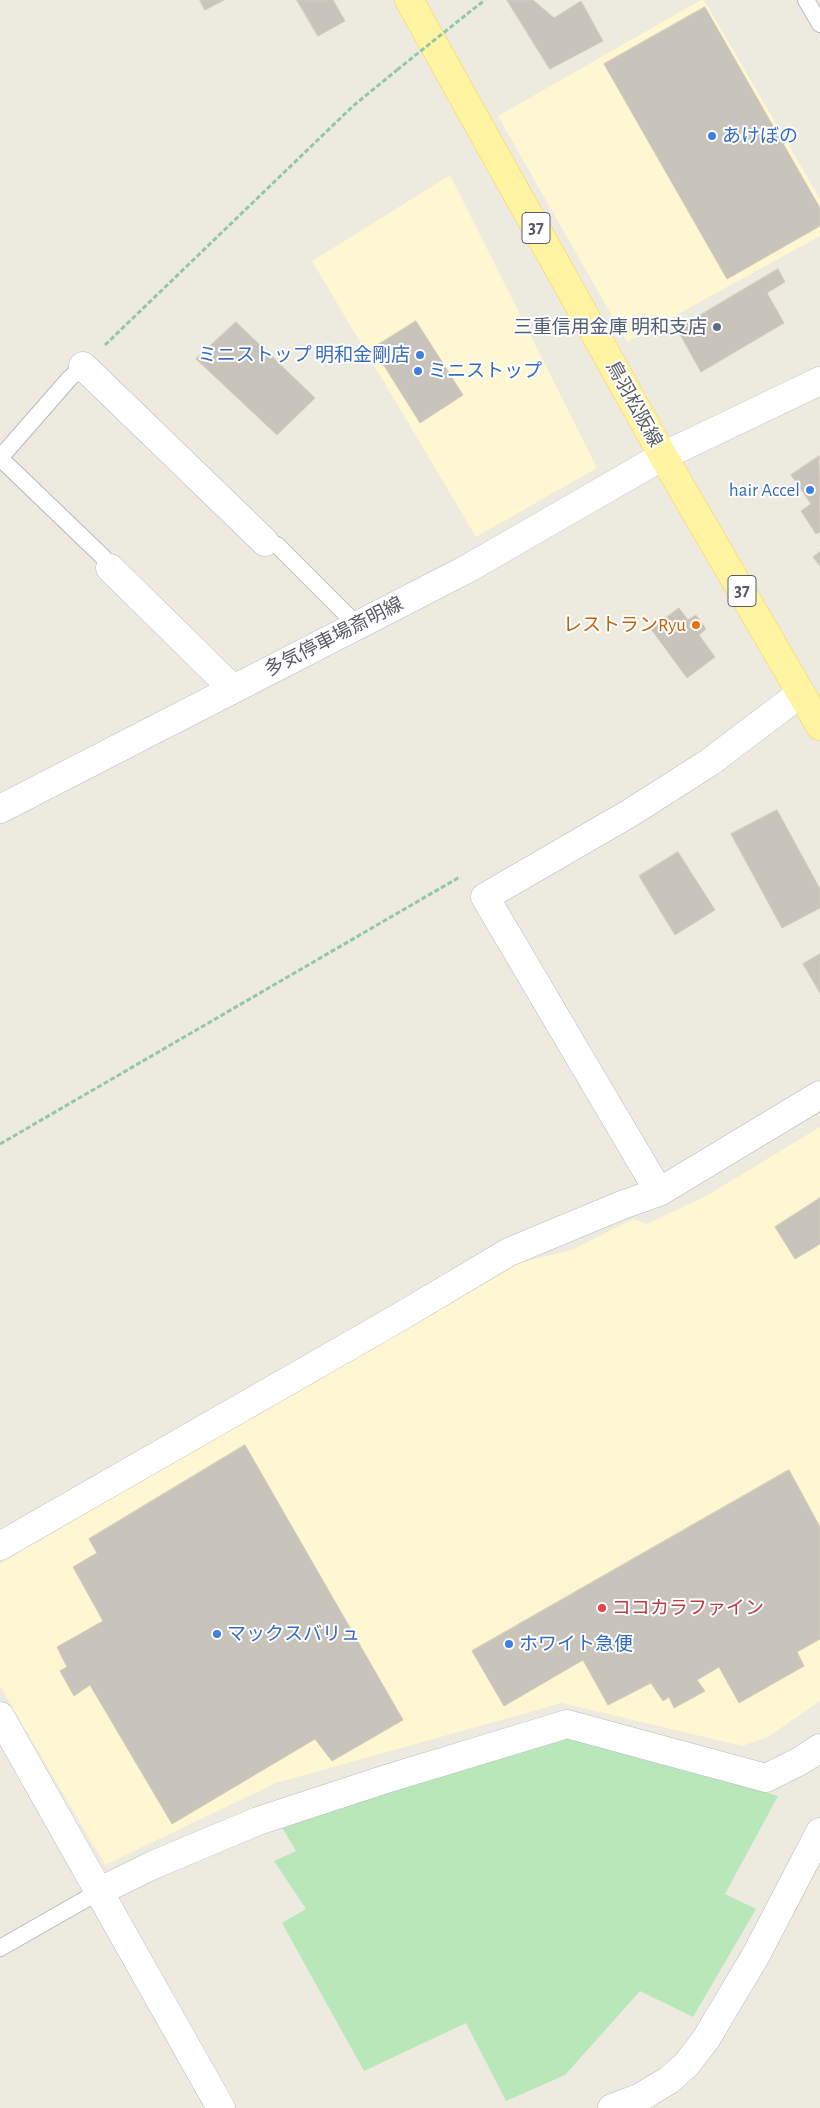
<!DOCTYPE html>
<html>
<head>
<meta charset="utf-8">
<style>
  body { margin:0 }
  canvas { display:block; background:#edeadf }
</style>
</head>
<body>
<canvas width="820" height="2108"></canvas>
<script>
const c = document.querySelector('canvas').getContext('2d');
c.lineJoin = 'round';
function fillPath(path, color) {
  c.fillStyle = color;
  c.fill(path, 'evenodd');
}
function strokePath(path, color, width, dash) {
  c.strokeStyle = color;
  c.lineWidth = width;
  c.lineCap = dash ? 'butt' : 'round';
  c.setLineDash(dash || []);
  c.stroke(path);
}
function write(font, color, halo, rows, align = 'center') {
  c.font = font + ' "Alegreya Sans","Noto Sans JP",sans-serif';
  c.lineWidth = 4;
  c.setLineDash([]);
  c.textBaseline = 'middle';
  c.strokeStyle = halo;
  c.fillStyle = color;
  for (const [text, x, y, turn = 0] of rows) {
    c.save();
    c.translate(x, y);
    c.rotate((+turn || 0) * Math.PI / 180);
    c.textAlign = isNaN(turn) ? turn : align;
    if (halo) c.strokeText(text, 0, 0);
    c.fillText(text, 0, 0);
    c.restore();
  }
}
const commercial = new Path2D(`
  M 701,0 L 704,0 L 820,199 L 820,236 L 627,342 L 498,116 Z
  M 450,175 L 597,468 L 476,537 L 312,261 Z
  M 820,1127 L 820,1701 L 768,1737 L 742,1746 L 562,1703 L 276,1783 L 105,1865 L 0,1686 L 0,1564 L 510,1265 L 572,1250 L 633,1219 L 647,1224 L 708,1195 Z`);
const green = new Path2D(`
  M 564,1734 L 778,1796 L 725,1894 L 756,1909 L 693,2017 L 640,1991 L 565,2075 L 506,2101 L 466,2023 L 364,2071 L 282,1923 L 306,1909 L 274,1861 L 296,1851 L 280,1824 Z`);
const building = new Path2D(`
  M 200,0 L 224,0 L 205,10 Z
  M 297,0 L 333,0 L 345,21 L 318,36 Z
  M 507,0 L 533,0 L 554,18 L 581,1 L 603,41 L 550,69 Z
  M 705,7 L 820,208 L 820,226 L 727,279 L 604,64 Z
  M 778,269 L 785,282 L 767,293 L 784,323 L 701,372 L 677,329 Z
  M 416,321 L 463,395 L 420,423 L 373,348 Z
  M 236,322 L 315,398 L 277,435 L 196,359 Z
  M 819,456 L 820,532 L 816,534 L 801,511 L 811,504 L 791,475 Z
  M 820,552 L 820,566 L 813,557 Z
  M 679,608 L 688,620 L 696,615 L 706,629 L 699,635 L 715,657 L 687,678 L 651,629 Z
  M 777,810 L 820,889 L 820,908 L 782,928 L 731,834 Z
  M 678,852 L 715,910 L 675,935 L 639,876 Z
  M 820,954 L 820,993 L 803,964 Z
  M 820,1198 L 820,1244 L 795,1259 L 775,1227 Z
  M 245,1445 L 403,1720 L 332,1761 L 315,1739 L 172,1824 L 90,1685 L 74,1696 L 60,1671 L 67,1667 L 57,1647 L 103,1621 L 73,1567 L 97,1553 L 89,1539 Z
  M 789,1470 L 820,1527 L 820,1639 L 797,1652 L 804,1666 L 739,1703 L 719,1667 L 697,1680 L 705,1691 L 674,1708 L 669,1697 L 663,1701 L 651,1683 L 608,1705 L 583,1660 L 504,1706 L 472,1651 Z`);
const path = new Path2D(`
  M 467,14 L 485,0
  M 105,345 L 353,106 L 397,70
  M 0,1144 L 458,878 L 461,878`);
const lane = new Path2D(`
  M 806,0 L 820,24
  M 83,366 L 69,379 L 0,458 L 103,557 L 110,568
  M 265,542 L 277,545 L 357,625
  M 0,1948 L 100,1891`);
const street = new Path2D(`
  M 83,366 L 265,542
  M 663,456 L 820,381
  M 110,568 L 233,689
  M 659,1192 L 485,897 L 630,813 L 710,762 L 801,693
  M 0,1546 L 398,1318 L 509,1252 L 622,1205 L 659,1192 L 820,1095
  M 0,1716 L 221,2108
  M 100,1891 L 153,1865 L 258,1821 L 386,1779 L 567,1724 L 766,1778 L 800,1761 L 820,1748
  M 612,2108 L 641,2097 L 669,2080 L 686,2065 L 706,2039 L 756,1955 L 820,1832`);
const secondary = new Path2D(`
  M 0,809 L 467,569 L 663,456`);
const primary = new Path2D(`
  M 409,0 L 663,456 L 820,726`);
const pathBridge = new Path2D(`
  M 397,70 L 467,14`);
const markers = [
  [712,136,5,"#3f7fe0"],
  [717,327,5,"#5c6f8a"],
  [420,355,5,"#3f7fe0"],
  [418,371,5,"#3f7fe0"],
  [810,490,5,"#3f7fe0"],
  [696,625,5,"#e8710a"],
  [602,1608,5,"#e0444e"],
  [217,1634,5,"#3f7fe0"],
  [509,1644,5,"#3f7fe0"]
];
const shields = [
  [536,228,28],
  [742,591,28]
];
const shieldNames = [
  ["37",536,228],
  ["37",742,591]
];
const shopNames = [
  ["あけぼの",722,136],
  ["ミニストップ 明和金剛店",410,355,"right"],
  ["ミニストップ",428,371],
  ["hair Accel",800,490,"right"],
  ["マックスバリュ",227,1634],
  ["ホワイト急便",519,1644]
];
const serviceNames = [
  ["三重信用金庫 明和支店",707,327]
];
const streetNames = [
  ["鳥羽松阪線",634,404,61],
  ["多気停車場斎明線",334,637,-27]
];
const foodNames = [
  ["レストランRyu",686,625]
];
const healthNames = [
  ["ココカラファイン",612,1608]
];
fillPath(commercial, '#fff6d2');
fillPath(green, '#b8e7ba');
fillPath(building, '#c8c4bc');
strokePath(building, '#d2ccbd', 1);
strokePath(lane, '#b7bac0', 18);
strokePath(street, '#b7bac0', 29);
strokePath(secondary, '#b8bcc3', 29);
strokePath(primary, '#fdd148', 29);
strokePath(path, '#92c8a3', 3, [5, 2.5]);
strokePath(lane, '#fff', 16);
strokePath(street, '#fff', 28);
strokePath(secondary, '#fff', 28);
strokePath(primary, '#fff4a2', 28);
strokePath(pathBridge, '#92c8a3', 3, [5, 2.5]);
for (const [x, y, r, color] of markers) {
  const dot = new Path2D();
  dot.arc(x, y, r, 0, 2 * Math.PI);
  c.fillStyle = color;
  c.fill(dot);
  strokePath(dot, '#fff', 2);
}
for (const [x, y, w] of shields) {
  const box = new Path2D();
  box.roundRect(x - w / 2, y - 15.5, w, 31, 4);
  c.fillStyle = '#fff';
  c.fill(box);
  strokePath(box, '#585c62', 1);
}
write('bold 18px', '#585c62', null, shieldNames);
write('19px', '#366cbe', '#fff', shopNames, 'left');
write('19px', '#4e5e75', '#fff', serviceNames, 'right');
write('19px', '#585c62', '#fff', streetNames);
write('19px', '#c56008', '#fff', foodNames, 'right');
write('19px', '#be3a42', '#fff', healthNames, 'left');
</script>
</body>
</html>
